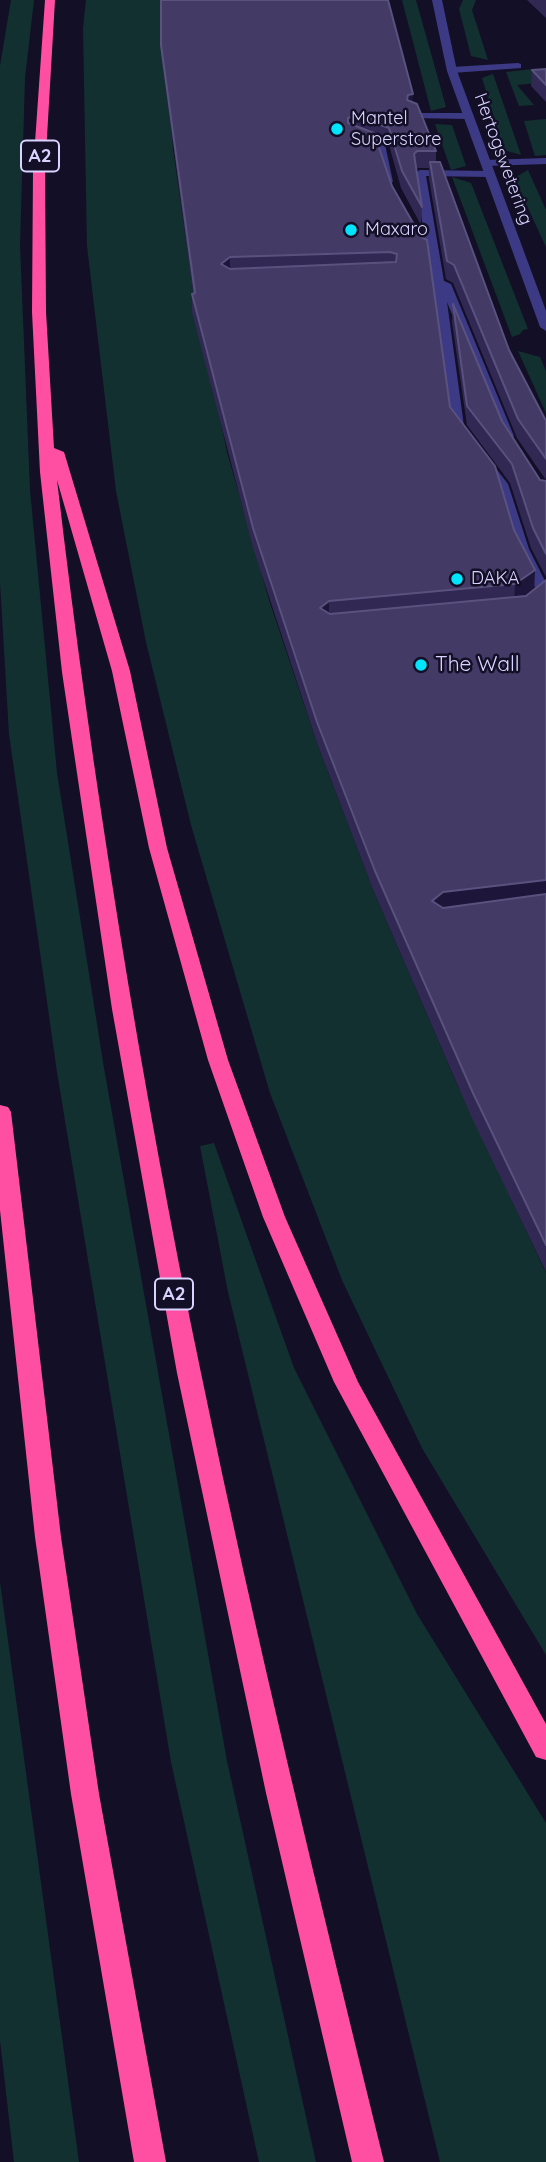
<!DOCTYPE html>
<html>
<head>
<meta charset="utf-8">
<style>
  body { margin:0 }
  canvas { display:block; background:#130f26 }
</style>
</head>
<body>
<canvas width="546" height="2162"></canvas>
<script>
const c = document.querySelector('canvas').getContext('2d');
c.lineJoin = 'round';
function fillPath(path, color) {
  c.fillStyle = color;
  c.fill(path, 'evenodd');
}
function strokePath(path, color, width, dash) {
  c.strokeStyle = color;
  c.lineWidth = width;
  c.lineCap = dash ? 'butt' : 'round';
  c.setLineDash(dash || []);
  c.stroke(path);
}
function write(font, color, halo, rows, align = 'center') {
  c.font = font + ' Quicksand,sans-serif';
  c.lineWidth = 5;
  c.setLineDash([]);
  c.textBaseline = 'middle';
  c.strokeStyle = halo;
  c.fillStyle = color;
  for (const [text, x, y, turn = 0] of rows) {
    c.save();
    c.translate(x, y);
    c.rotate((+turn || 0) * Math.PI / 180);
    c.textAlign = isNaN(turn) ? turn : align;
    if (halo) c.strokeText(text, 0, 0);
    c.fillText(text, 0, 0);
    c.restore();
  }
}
const green = new Path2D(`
  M 11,0 L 34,0 L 25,78 L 20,245 L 30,490 L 57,773 L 104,1068 L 227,1761 L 316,2162 L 259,2162 L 171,1762 L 57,1072 L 9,734 L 0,582 L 0,66 Z
  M 86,0 L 163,0 L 173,149 L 193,289 L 227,452 L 269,600 L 317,743 L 374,892 L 457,1084 L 546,1273 L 546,1655 L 422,1448 L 342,1280 L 270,1093 L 191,825 L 146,642 L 116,491 L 87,246 L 83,28 Z
  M 402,0 L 416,0 L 446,107 L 431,111 Z
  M 463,0 L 476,0 L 472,10 L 488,60 L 471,56 L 459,9 Z
  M 533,69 L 546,82 L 517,85 L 534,105 L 519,106 L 506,72 Z
  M 493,74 L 521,155 L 504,150 L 482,78 Z
  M 546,119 L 546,155 L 535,156 L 524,121 Z
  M 435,124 L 452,125 L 466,166 L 451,170 Z
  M 528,170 L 546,210 L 546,247 L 514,178 Z
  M 452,177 L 471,183 L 528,329 L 523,330 L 520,334 L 512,337 Z
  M 518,351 L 540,357 L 546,371 L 546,413 Z
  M 214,1143 L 294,1368 L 417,1614 L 546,1823 L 546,2162 L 440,2162 L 228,1292 L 200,1146 Z
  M 0,1582 L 79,2162 L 14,2162 L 0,2040 Z`);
const service = new Path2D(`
  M 518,63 L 521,64 L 521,68 L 452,73 L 447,70 L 452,67 Z
  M 409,113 L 468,113 L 473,116 L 468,119 L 413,118 L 409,117 Z
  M 357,136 L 385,144 L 393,182 L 384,180 L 376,148 L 353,141 L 352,139 Z
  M 546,158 L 546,164 L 486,166 L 481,163 L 486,160 Z
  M 420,170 L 490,171 L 495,174 L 490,177 L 426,176 L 444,281 L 451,284 L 514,436 L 512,439 L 504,439 L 502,436 L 447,302 L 464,426 L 471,436 L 469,439 L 461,439 L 452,426 L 415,173 Z
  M 484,457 L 488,458 L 508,484 L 529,549 L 546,583 L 546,597 L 537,604 L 527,604 L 525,601 L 537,591 L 515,549 L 496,485 L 478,461 Z`);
const tertiary = new Path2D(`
  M 432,0 L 442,0 L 457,71 L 546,311 L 546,331 L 540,327 L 447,71 Z`);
const motorway = new Path2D(`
  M 45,0 L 55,0 L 45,171 L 46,312 L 54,448 L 64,452 L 130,671 L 167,848 L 228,1060 L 285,1217 L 358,1382 L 546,1724 L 546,1760 L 536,1757 L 334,1382 L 263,1217 L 208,1060 L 149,848 L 112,671 L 57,480 C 92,780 140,1078 201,1373 C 255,1637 320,1900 384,2162 L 352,2162 L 266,1793 L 177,1373 L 112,1009 L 62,672 L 40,472 L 32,312 L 33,171 Z
  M 0,1105 L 8,1107 L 11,1112 L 61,1537 L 99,1794 L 166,2162 L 134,2162 L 71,1794 L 35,1537 L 0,1210 Z`);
const wall = new Path2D(`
  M 527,0 L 546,0 L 546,18 Z
  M 161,45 L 412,102 L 436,151 L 436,162 L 509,350 L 546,421 L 546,480 L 517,438 L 453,283 L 446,279 L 429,179 L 429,168 L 416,168 L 422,207 L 421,225 L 401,188 L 389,145 L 377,141 L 450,407 L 535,570 L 534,590 L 546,580 L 546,1272 L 471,1116 L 374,892 L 317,743 L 253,548 L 192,312 L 192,294 L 193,293 L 162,61 Z
  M 546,69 L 546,102 L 531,86 L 532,70 Z
  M 453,304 L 502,421 L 540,480 L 546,481 L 546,577 L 531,548 L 510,483 L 467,425 L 452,322 Z`);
const shadedWall = new Path2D(`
  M 413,94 L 412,110 L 406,117 L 408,95 Z
  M 355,116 L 355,133 L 348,134 L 348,118 Z
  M 230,257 L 230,275 L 221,264 Z
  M 535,570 L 534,590 L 514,604 L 515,584 Z
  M 329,601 L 329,621 L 320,608 Z
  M 546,880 L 546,901 L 442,914 L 432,901 L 443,892 Z`);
const building = new Path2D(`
  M 161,0 L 388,0 L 413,94 L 408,95 L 407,100 L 417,104 L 436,151 L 417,151 L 414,154 L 422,207 L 402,171 L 389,128 L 355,116 L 348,118 L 348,123 L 374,133 L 392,186 L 421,237 L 427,240 L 450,407 L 495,466 L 514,530 L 535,570 L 515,584 L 329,601 L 320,608 L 330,614 L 526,596 L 546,580 L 546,880 L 443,892 L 432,901 L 443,908 L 546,894 L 546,1245 L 473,1093 L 375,871 L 317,722 L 253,528 L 192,294 L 195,293 L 161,45 ZM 390,252 L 397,254 L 396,262 L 230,269 L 221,264 L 230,257 Z
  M 546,69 L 546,85 L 532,70 Z
  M 430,162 L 440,162 L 509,350 L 546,421 L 546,459 L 518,419 L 454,265 L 447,261 Z
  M 453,304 L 502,421 L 540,480 L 546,481 L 546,554 L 533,528 L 512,464 L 467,406 Z`);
const markers = [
  [337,129,7,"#00e5ff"],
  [351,230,7,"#00e5ff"],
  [457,579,7,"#00e5ff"],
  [421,665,7,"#00e5ff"]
];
const farPoinames = [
  ["Mantel",351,119],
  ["Superstore",351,140],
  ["Maxaro",365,230],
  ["DAKA",471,579]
];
const farStreetnames = [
  ["Hertogswetering",503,159,70]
];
const shields = [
  [40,156,38],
  [174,1294,38]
];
const shieldNames = [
  ["A2",40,156],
  ["A2",174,1294]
];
const poiNames = [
  ["The Wall",435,665]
];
fillPath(green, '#12302f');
fillPath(service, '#3d3a85');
fillPath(tertiary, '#3d3a85');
fillPath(motorway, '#ff4fa3');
fillPath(wall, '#312854');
fillPath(shadedWall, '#1d163a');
fillPath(building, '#433a66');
strokePath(building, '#5a527e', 2);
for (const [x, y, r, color] of markers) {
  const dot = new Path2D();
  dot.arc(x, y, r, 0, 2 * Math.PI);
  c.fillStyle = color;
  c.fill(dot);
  strokePath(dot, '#130f26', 2.5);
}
write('18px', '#d9d4ff', '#130f26', farPoinames, 'left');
write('18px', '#d9d4ff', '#130f26', farStreetnames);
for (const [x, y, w] of shields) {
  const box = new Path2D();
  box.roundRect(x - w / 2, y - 15.5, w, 31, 5);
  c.fillStyle = '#130f26';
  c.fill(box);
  strokePath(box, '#d9d4ff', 2);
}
write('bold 19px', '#d9d4ff', null, shieldNames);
write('21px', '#d9d4ff', '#130f26', poiNames, 'left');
</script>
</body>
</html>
